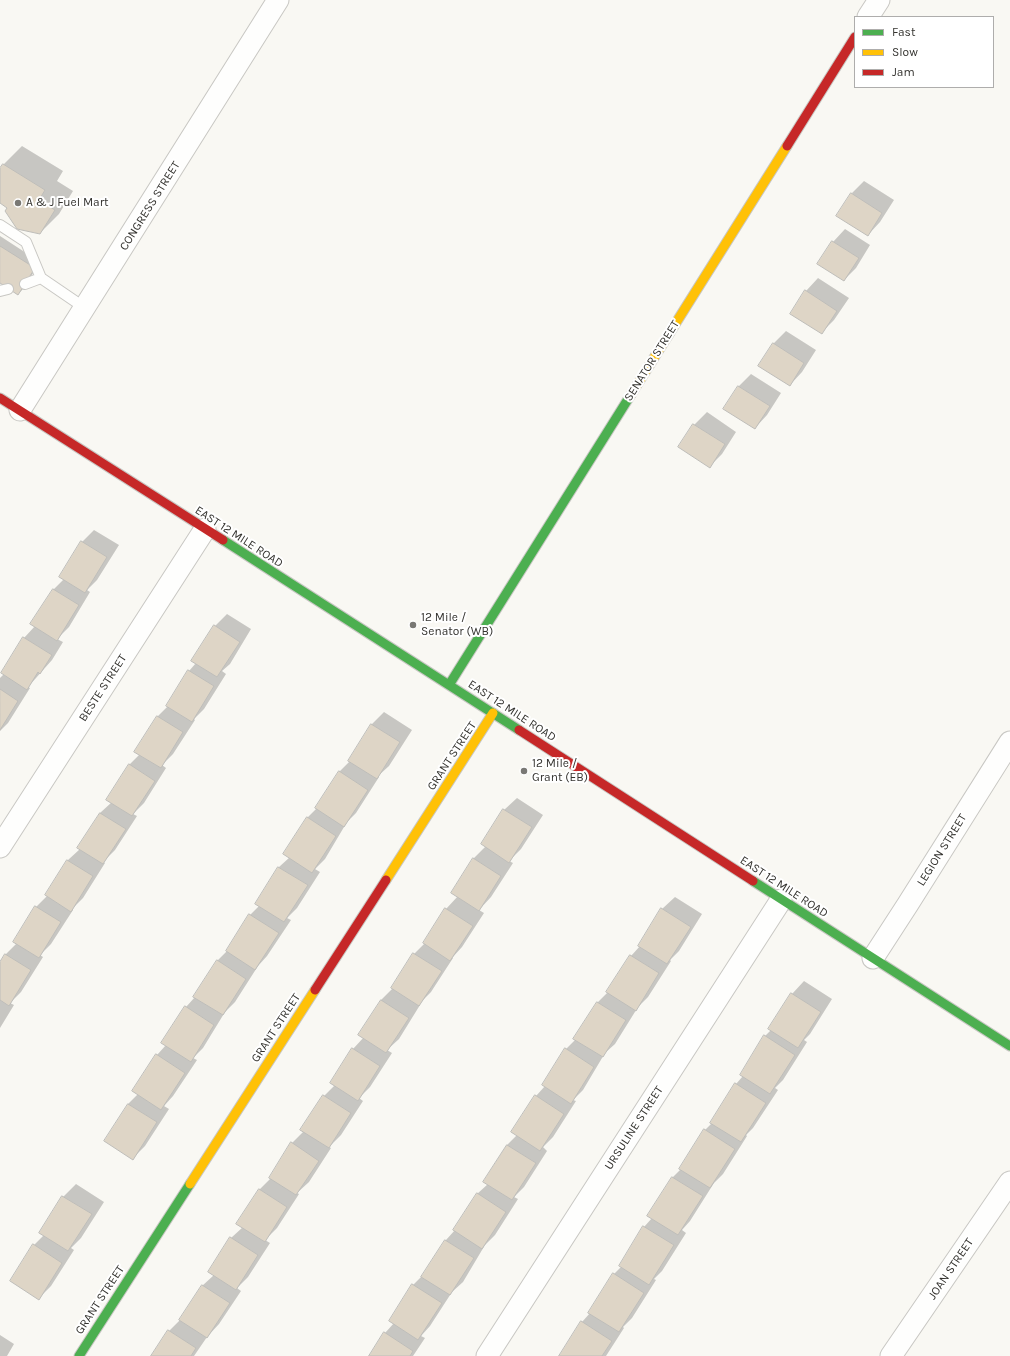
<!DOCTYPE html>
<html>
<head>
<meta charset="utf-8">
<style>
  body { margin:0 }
  #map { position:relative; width:1010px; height:1356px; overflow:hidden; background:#f9f8f3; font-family:Karla,sans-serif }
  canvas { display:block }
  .legend { position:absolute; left:854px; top:16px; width:140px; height:72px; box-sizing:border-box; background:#fff; border:1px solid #aeadac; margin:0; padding:5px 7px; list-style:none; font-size:12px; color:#34332f }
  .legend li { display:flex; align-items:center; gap:8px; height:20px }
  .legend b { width:20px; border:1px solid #aeadac }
</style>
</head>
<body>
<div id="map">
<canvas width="1010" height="1356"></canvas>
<ul class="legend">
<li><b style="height:5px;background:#4caf50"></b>Fast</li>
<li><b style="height:5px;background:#ffc107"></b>Slow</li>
<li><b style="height:5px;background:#c62828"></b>Jam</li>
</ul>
</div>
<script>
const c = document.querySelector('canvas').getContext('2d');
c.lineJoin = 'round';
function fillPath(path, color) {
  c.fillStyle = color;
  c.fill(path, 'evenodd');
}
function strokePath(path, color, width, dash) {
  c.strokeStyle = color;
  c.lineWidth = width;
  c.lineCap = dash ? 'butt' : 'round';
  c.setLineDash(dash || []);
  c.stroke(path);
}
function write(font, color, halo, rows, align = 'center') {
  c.font = font + ' Karla,sans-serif';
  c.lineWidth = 4;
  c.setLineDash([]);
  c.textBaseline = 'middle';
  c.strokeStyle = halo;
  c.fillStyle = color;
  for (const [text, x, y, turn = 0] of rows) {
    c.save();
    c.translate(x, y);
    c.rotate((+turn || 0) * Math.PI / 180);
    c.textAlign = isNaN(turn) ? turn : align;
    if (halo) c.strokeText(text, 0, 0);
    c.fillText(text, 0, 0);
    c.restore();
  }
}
const shadow = new Path2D(`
  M 22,146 L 63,171 L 57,181 L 73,191 L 59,214 L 40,233 L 0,202 L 0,170 L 4,164 Z
  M 864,181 L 894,200 L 880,222 L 868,235 L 852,193 Z
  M 845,229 L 870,245 L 856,268 L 844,280 L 833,242 Z
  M 0,236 L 40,262 L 24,288 L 18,294 L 0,282 Z
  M 818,278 L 849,298 L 834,320 L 822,332 L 806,291 Z
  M 786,331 L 816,350 L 802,372 L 790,385 L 759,365 L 774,343 Z
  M 751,374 L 781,393 L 767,415 L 755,428 L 725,409 L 739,386 Z
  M 707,412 L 736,432 L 722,454 L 710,466 L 694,425 Z
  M 94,530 L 119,545 L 97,580 L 87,590 L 90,592 L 69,627 L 57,639 L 63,642 L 52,660 L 28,687 L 30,688 L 8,723 L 0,731 L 0,678 L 4,674 L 24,638 L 35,626 L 53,590 L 64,579 L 82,542 Z
  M 227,614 L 251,629 L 230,664 L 222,671 L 226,674 L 204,709 L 194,719 L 195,720 L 173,754 L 162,765 L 166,768 L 144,803 L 133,814 L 137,816 L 115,850 L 103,862 L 105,863 L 83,898 L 72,909 L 73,910 L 51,944 L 40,955 L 43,957 L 21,992 L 10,1003 L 14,1005 L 0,1028 L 0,964 L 6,954 L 17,943 L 36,907 L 47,896 L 46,895 L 68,860 L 80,849 L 100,813 L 112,802 L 129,765 L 140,754 L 136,751 L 158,716 L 168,706 L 189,671 L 196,663 L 215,626 Z
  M 384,712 L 412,730 L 389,766 L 378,776 L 379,777 L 356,813 L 347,822 L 325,859 L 315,869 L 320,872 L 297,908 L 287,918 L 291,920 L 267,956 L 258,966 L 235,1002 L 225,1012 L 203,1048 L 193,1058 L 197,1060 L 173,1096 L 164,1106 L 169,1109 L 145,1146 L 133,1158 L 128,1104 L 138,1094 L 157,1055 L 166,1045 L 186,1007 L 195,997 L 218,960 L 227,951 L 250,915 L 260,905 L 256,903 L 279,867 L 290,857 L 308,817 L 317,808 L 339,772 L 350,761 L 349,760 L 372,724 Z
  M 517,798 L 543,815 L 521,849 L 509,861 L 513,863 L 491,897 L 479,910 L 484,913 L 462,947 L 452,958 L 453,958 L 431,992 L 419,1004 L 420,1005 L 399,1039 L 387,1050 L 392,1053 L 370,1087 L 359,1098 L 363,1101 L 341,1135 L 329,1147 L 331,1148 L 309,1182 L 297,1193 L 299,1194 L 277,1228 L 265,1240 L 270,1243 L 248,1277 L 237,1288 L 241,1291 L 219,1324 L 207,1337 L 194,1356 L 152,1356 L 169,1331 L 181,1319 L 202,1286 L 214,1275 L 231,1238 L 243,1227 L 260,1189 L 271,1178 L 292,1143 L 304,1131 L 324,1096 L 335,1085 L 331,1083 L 353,1049 L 364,1037 L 381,1000 L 393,988 L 392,988 L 414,954 L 425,943 L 446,909 L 458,896 L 452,892 L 474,858 L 486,846 L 504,810 Z
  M 675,897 L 702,914 L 679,951 L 670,960 L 671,961 L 648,997 L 638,1007 L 615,1044 L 605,1053 L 583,1090 L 573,1100 L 576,1101 L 553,1137 L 543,1147 L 547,1151 L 524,1187 L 514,1197 L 518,1199 L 495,1235 L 485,1245 L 463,1282 L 452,1292 L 430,1326 L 421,1336 L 425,1338 L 413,1356 L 370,1356 L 385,1333 L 394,1323 L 413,1285 L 424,1274 L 446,1240 L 455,1230 L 477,1194 L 488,1184 L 484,1181 L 507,1145 L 517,1135 L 536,1096 L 545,1086 L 543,1085 L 566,1049 L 576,1039 L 575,1038 L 598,1002 L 608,992 L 631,956 L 640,946 L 662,909 Z
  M 804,981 L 832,999 L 810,1034 L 804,1040 L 807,1042 L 783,1080 L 775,1088 L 778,1090 L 753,1128 L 746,1135 L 747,1136 L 723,1174 L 714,1183 L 690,1221 L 682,1230 L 686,1233 L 662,1271 L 654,1279 L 656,1280 L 632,1318 L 623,1327 L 624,1328 L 606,1356 L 560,1356 L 582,1322 L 590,1313 L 614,1274 L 622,1266 L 620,1265 L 644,1227 L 652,1218 L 649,1216 L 673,1177 L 681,1169 L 705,1130 L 712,1123 L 736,1084 L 743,1076 L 765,1036 L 771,1030 L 792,994 Z
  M 76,1184 L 104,1202 L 81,1238 L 71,1248 L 74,1250 L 51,1286 L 39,1298 L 34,1245 L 44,1235 L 40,1233 L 63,1197 Z
  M 0,1335 L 14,1344 L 7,1356 L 0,1356 Z`);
const building = new Path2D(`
  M 3,164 L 45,190 L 39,200 L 55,210 L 40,234 L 17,229 L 5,211 L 7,208 L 0,203 L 0,168 Z
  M 851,193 L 882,213 L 868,236 L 836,216 Z
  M 832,241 L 859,258 L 844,281 L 817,264 Z
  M 0,246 L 35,268 L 18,295 L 0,283 Z
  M 805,290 L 837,311 L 822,334 L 790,314 Z
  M 773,343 L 804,363 L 790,386 L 758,366 Z
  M 738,386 L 770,406 L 755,429 L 723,409 Z
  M 693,424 L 725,444 L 710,468 L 678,447 Z
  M 81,541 L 107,557 L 85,593 L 59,577 Z
  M 53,589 L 79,605 L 57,641 L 30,624 Z
  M 214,625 L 240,642 L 217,677 L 191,661 Z
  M 23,637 L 52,655 L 40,674 L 38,672 L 27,690 L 1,673 Z
  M 188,670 L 214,686 L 192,722 L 166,706 Z
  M 0,689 L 18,701 L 0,730 Z
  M 157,716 L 183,732 L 161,768 L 134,752 Z
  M 371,724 L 400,742 L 377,779 L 348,761 Z
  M 129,764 L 155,781 L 132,816 L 106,800 Z
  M 339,771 L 368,790 L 344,827 L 315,808 Z
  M 503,809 L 532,827 L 509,863 L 481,844 Z
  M 100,813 L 126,829 L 103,864 L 77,848 Z
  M 307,817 L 336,836 L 312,873 L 283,854 Z
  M 473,858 L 501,876 L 479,911 L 451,893 Z
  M 67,860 L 93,876 L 71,912 L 45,895 Z
  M 278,867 L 308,885 L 284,922 L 255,904 Z
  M 35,906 L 61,922 L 39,958 L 13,942 Z
  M 445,908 L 473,926 L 450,961 L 423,943 Z
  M 661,908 L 691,927 L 667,964 L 638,946 Z
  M 249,914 L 279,933 L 255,970 L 226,951 Z
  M 413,953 L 442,971 L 419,1006 L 391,988 Z
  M 5,954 L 31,970 L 9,1006 L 0,1000 L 0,962 Z
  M 630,955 L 659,973 L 636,1011 L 606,992 Z
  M 217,960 L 246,979 L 223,1015 L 193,997 Z
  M 791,993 L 821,1012 L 798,1048 L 768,1029 Z
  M 381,1000 L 409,1018 L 386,1053 L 358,1035 Z
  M 597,1002 L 626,1020 L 603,1057 L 573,1039 Z
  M 185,1006 L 214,1025 L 191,1062 L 161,1043 Z
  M 764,1035 L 795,1055 L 770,1094 L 740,1075 Z
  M 352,1048 L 380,1066 L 358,1101 L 330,1083 Z
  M 565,1048 L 594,1067 L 571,1104 L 542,1085 Z
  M 156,1054 L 185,1073 L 161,1110 L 132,1091 Z
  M 735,1083 L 766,1103 L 741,1142 L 710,1123 Z
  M 323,1095 L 351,1113 L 329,1148 L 300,1130 Z
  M 535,1095 L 564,1114 L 540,1151 L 511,1132 Z
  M 128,1104 L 157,1122 L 133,1160 L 104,1141 Z
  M 704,1129 L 735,1149 L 710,1188 L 679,1169 Z
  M 291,1142 L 319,1161 L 296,1195 L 269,1178 Z
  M 507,1145 L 536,1163 L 512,1200 L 483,1182 Z
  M 672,1177 L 703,1196 L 678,1235 L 647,1216 Z
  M 259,1189 L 287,1207 L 265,1242 L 236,1224 Z
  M 477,1193 L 506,1212 L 482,1249 L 453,1230 Z
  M 62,1196 L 92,1214 L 68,1251 L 39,1233 Z
  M 643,1226 L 674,1245 L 649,1285 L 619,1266 Z
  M 230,1237 L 258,1255 L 236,1290 L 208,1272 Z
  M 445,1240 L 474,1258 L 450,1295 L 421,1277 Z
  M 33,1244 L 62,1263 L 39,1300 L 10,1281 Z
  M 613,1273 L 644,1293 L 619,1332 L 588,1313 Z
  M 412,1284 L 442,1303 L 418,1340 L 389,1321 Z
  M 202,1285 L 230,1303 L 207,1338 L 179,1320 Z
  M 581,1321 L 612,1341 L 602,1356 L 559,1356 Z
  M 168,1330 L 196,1348 L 191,1356 L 151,1356 Z
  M 384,1332 L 413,1351 L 410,1356 L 369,1356 Z`);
const lane = new Path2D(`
  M 0,225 L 26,242 L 41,278 L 85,308
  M 25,284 L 41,278
  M 0,291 L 8,289`);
const street = new Path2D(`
  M 868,17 L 879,0
  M 20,410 L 278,0
  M 0,847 L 205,529
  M 873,958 L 908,904 L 1010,742
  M 487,1356 L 781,900
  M 891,1356 L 1010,1182`);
const fast = new Path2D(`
  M 223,540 L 519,730
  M 449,685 L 630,396
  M 753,881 L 1010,1046
  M 79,1356 L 190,1184`);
const slow = new Path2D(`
  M 630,396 L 787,146
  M 386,880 L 493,713
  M 190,1184 L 315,990`);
const jam = new Path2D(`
  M 787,146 L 855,37
  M 0,398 L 223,540
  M 519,730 L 753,881
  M 315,990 L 386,880`);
const markers = [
  [18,203,4,"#797874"],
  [413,625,4,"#797874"],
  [524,771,4,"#797874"]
];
const poiNames = [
  ["A & J Fuel Mart",26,203],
  ["12 Mile /",421,618],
  ["Senator (WB)",421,632],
  ["12 Mile /",532,764],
  ["Grant (EB)",532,778]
];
const streetNames = [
  ["CONGRESS STREET",150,206,-58],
  ["SENATOR STREET",652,361,-58],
  ["EAST 12 MILE ROAD",239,537,33],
  ["BESTE STREET",103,688,-57],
  ["EAST 12 MILE ROAD",512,711,33],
  ["GRANT STREET",452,756,-57],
  ["LEGION STREET",942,850,-58],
  ["EAST 12 MILE ROAD",784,887,33],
  ["GRANT STREET",276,1028,-57],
  ["URSULINE STREET",634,1128,-57],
  ["JOAN STREET",951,1269,-56],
  ["GRANT STREET",100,1300,-57]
];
fillPath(shadow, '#0003');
fillPath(building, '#ded5c6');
strokePath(building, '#bebdb9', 1);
strokePath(lane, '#c8c7c3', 12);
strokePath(street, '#c8c7c3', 23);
strokePath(fast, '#c8c7c3', 11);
strokePath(slow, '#c8c7c3', 11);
strokePath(jam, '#c8c7c3', 11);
strokePath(lane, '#fefefd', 10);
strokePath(street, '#fefefd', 21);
strokePath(fast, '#4caf50', 9);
strokePath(slow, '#ffc107', 9);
strokePath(jam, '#c62828', 9);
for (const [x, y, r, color] of markers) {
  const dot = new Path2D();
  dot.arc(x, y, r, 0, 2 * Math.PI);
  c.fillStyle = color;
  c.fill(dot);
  strokePath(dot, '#fff', 1.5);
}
write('12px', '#34332f', '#fff', poiNames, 'left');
write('12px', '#34332f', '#fff', streetNames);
</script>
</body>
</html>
